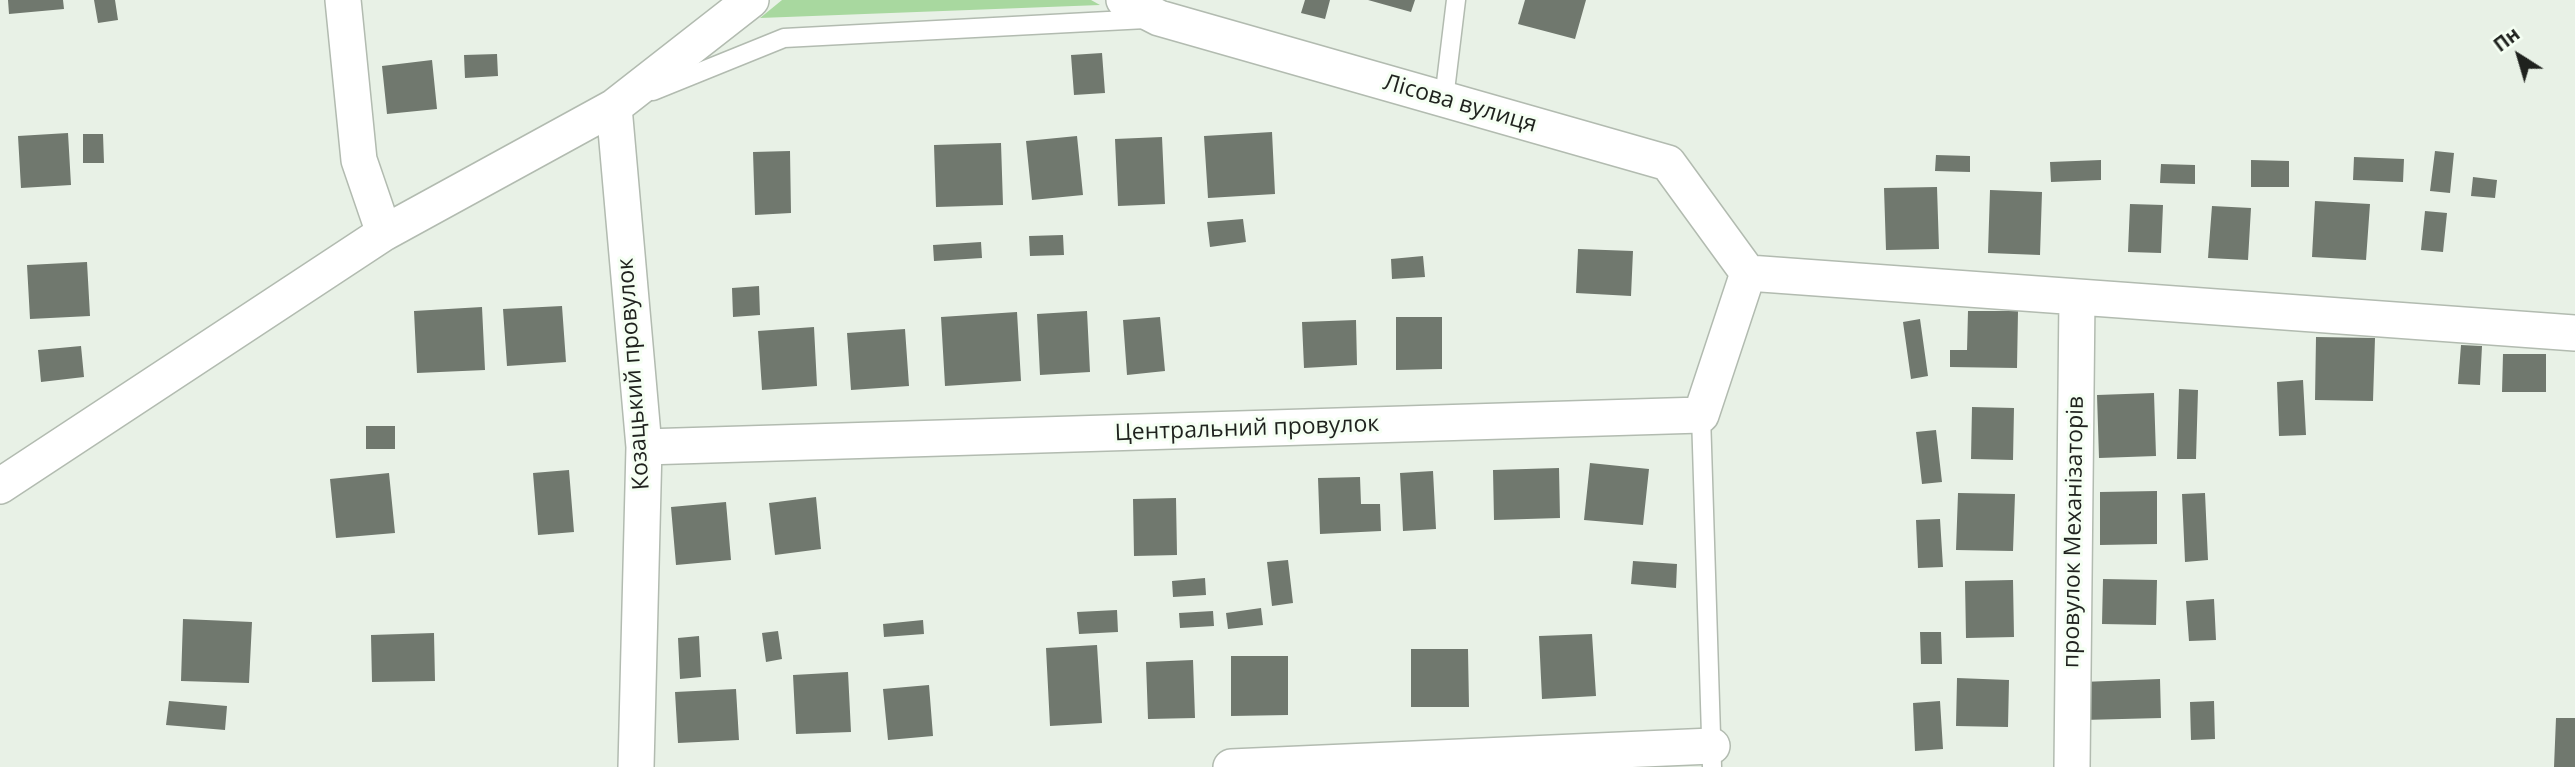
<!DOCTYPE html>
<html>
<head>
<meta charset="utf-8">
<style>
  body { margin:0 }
  #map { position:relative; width:2575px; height:767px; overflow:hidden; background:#e8f1e6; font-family:"Open Sans",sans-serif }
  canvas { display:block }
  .north { position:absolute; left:2484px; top:21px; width:70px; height:70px; -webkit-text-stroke:5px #f5fff3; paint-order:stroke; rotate:323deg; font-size:19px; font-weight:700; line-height:28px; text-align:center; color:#1f221e }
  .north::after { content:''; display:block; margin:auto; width:24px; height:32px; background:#1f221e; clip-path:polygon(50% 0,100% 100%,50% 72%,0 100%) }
</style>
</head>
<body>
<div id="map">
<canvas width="2575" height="767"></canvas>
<div class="north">Пн</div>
</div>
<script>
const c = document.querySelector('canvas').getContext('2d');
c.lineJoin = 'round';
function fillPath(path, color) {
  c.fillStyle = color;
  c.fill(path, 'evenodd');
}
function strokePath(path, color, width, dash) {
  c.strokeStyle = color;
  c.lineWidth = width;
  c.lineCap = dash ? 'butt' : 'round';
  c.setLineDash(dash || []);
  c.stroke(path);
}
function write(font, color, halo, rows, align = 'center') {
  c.font = font + ' "Open Sans",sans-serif';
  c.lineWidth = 6;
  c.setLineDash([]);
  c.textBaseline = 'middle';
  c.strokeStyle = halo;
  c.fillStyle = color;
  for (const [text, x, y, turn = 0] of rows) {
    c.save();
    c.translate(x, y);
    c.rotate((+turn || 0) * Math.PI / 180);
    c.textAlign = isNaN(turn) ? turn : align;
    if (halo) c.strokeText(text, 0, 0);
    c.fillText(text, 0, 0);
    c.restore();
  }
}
const green = new Path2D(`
  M 782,0 L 1091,0 L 1100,5 L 760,18 Z`);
const building = new Path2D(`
  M 8,0 L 63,0 L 64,9 L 9,14 Z
  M 94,0 L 115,0 L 118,20 L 98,23 Z
  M 1305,0 L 1330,0 L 1325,19 L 1301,13 Z
  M 1368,0 L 1415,0 L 1411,12 Z
  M 1525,0 L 1586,0 L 1575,39 L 1518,24 Z
  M 1102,53 L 1105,93 L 1074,95 L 1071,55 Z
  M 497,54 L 498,76 L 465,78 L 464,55 Z
  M 432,60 L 437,109 L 387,114 L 382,66 Z
  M 1272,132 L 1275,194 L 1208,198 L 1204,136 Z
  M 68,133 L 71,185 L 21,188 L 18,136 Z
  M 83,134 L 103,134 L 104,163 L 83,163 Z
  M 1077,136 L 1083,195 L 1032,200 L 1026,141 Z
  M 1162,137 L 1165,204 L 1118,206 L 1115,139 Z
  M 1001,143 L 1003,205 L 936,207 L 934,145 Z
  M 790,151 L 791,213 L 755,215 L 753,152 Z
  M 2435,151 L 2454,153 L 2450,193 L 2430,191 Z
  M 1936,155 L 1970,156 L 1970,172 L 1935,171 Z
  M 2354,157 L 2404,159 L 2403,182 L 2353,180 Z
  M 2101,160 L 2101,180 L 2051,182 L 2050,162 Z
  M 2251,160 L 2289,161 L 2289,187 L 2251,187 Z
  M 2161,164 L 2195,165 L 2195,184 L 2160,183 Z
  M 2473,177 L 2497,180 L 2495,198 L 2471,196 Z
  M 1937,187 L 1939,249 L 1886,250 L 1884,188 Z
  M 1990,190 L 2042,192 L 2040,255 L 1988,253 Z
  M 2315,201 L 2370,204 L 2366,260 L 2312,257 Z
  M 2130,204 L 2163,205 L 2161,253 L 2128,252 Z
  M 2212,206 L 2251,208 L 2248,260 L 2208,258 Z
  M 2425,211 L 2447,213 L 2443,252 L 2421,250 Z
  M 1243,219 L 1246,242 L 1210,247 L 1207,222 Z
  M 1063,235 L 1064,255 L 1030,256 L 1029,236 Z
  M 981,242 L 982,258 L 934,261 L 933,245 Z
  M 1578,249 L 1633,251 L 1631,296 L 1576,293 Z
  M 1423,256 L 1425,277 L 1392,279 L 1391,259 Z
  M 87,262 L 90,316 L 30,319 L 27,265 Z
  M 759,286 L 760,315 L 733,317 L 732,288 Z
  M 562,306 L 566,362 L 507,366 L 503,309 Z
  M 482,307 L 485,370 L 417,373 L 414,311 Z
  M 1087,311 L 1090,372 L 1040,375 L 1037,314 Z
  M 1968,311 L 2018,311 L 2017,368 L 1950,367 L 1950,350 L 1967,350 Z
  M 1017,312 L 1021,381 L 945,386 L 941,317 Z
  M 1160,317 L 1165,371 L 1127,375 L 1123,320 Z
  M 1396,317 L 1442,317 L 1442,369 L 1396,370 Z
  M 1920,319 L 1928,376 L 1911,379 L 1903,322 Z
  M 1356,320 L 1357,365 L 1304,368 L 1302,322 Z
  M 814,327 L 817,386 L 762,390 L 758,331 Z
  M 905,329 L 909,386 L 851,390 L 847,333 Z
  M 2316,337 L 2375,338 L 2373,401 L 2315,400 Z
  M 2461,345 L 2482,346 L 2480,385 L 2458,384 Z
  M 81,346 L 84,377 L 41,382 L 38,350 Z
  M 2503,354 L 2546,354 L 2546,392 L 2502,392 Z
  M 2303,380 L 2306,435 L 2279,436 L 2277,382 Z
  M 2179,389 L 2198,390 L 2196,459 L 2177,459 Z
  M 2154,393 L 2156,456 L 2099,458 L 2097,395 Z
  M 1972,407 L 2014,408 L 2013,460 L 1971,459 Z
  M 366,426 L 395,426 L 395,449 L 366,449 Z
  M 1936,430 L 1942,482 L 1922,484 L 1916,432 Z
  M 1590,463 L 1649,469 L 1643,525 L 1584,520 Z
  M 1559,468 L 1560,518 L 1494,520 L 1493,470 Z
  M 569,470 L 574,532 L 538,535 L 533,473 Z
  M 1433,471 L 1436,529 L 1403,531 L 1400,473 Z
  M 389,473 L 395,533 L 336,538 L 330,479 Z
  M 1360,477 L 1361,504 L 1380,504 L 1381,531 L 1320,534 L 1318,478 Z
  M 2157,491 L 2157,544 L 2100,545 L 2100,492 Z
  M 1958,493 L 2015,494 L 2013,551 L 1956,550 Z
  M 2205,493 L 2208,560 L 2185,562 L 2182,494 Z
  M 816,497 L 821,549 L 775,555 L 769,503 Z
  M 1176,498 L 1177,555 L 1134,556 L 1133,499 Z
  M 726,502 L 731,560 L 676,565 L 671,507 Z
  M 1940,519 L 1943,567 L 1918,568 L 1916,520 Z
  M 1288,560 L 1293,603 L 1272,606 L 1267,562 Z
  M 1633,561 L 1677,564 L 1676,588 L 1631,584 Z
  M 1205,578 L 1206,595 L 1173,597 L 1172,581 Z
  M 2103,579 L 2157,580 L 2156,625 L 2102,624 Z
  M 2013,580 L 2014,637 L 1966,638 L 1965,581 Z
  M 2214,599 L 2216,640 L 2189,641 L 2186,601 Z
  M 1261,608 L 1263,625 L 1228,629 L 1226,613 Z
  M 1117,610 L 1118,632 L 1079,634 L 1077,612 Z
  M 1213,611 L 1214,626 L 1180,628 L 1179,613 Z
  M 183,619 L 252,622 L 249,683 L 181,681 Z
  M 923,620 L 924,634 L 884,637 L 883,624 Z
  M 778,631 L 782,659 L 766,662 L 762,633 Z
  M 1920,632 L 1941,632 L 1942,664 L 1921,664 Z
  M 434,633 L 435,681 L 372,682 L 371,635 Z
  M 1592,634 L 1596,696 L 1542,699 L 1539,636 Z
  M 699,636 L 701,677 L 680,679 L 678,638 Z
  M 1097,645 L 1102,723 L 1050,726 L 1046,648 Z
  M 1411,649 L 1468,649 L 1469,707 L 1411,707 Z
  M 1231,656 L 1288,656 L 1288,715 L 1231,716 Z
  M 1193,660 L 1195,718 L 1148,719 L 1146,662 Z
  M 848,672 L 851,732 L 796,734 L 793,675 Z
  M 1957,678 L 2009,680 L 2008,727 L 1956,726 Z
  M 2160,679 L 2161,718 L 2083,720 L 2082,682 Z
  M 929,685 L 933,736 L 888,740 L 883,689 Z
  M 736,689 L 739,740 L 678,743 L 675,692 Z
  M 169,701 L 227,706 L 225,730 L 166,725 Z
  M 1940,701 L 1943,749 L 1915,751 L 1913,703 Z
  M 2214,701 L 2215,739 L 2191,740 L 2190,702 Z
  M 2556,718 L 2575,718 L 2575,767 L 2554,767 Z`);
const service = new Path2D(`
  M 653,91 L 784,38 L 1146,19
  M 1444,99 L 1456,0
  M 1701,415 L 1712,767`);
const minor = new Path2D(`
  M 343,0 L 359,160 L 384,233
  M 1124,0 L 1159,18 L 1668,163 L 1748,273
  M 614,107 L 644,447 L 636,767
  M 1748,273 L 2575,333
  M 644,447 L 1701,415 L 1748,273
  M 0,486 L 384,233 L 614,107 L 751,0
  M 1231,767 L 1712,746
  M 2072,767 L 2077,297`);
const streetNames = [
  ["Лісова вулиця",1460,104,16],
  ["Козацький провулок",634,374,-94],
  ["Центральний провулок",1247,429,-2],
  ["провулок Механізаторів",2074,532,-89]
];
fillPath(green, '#a8d89f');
fillPath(building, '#70786e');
strokePath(service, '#b2bbb0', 21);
strokePath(minor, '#b2bbb0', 38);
strokePath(service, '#fff', 18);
strokePath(minor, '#fff', 35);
write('23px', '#1f221e', '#f5fff3', streetNames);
</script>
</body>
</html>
